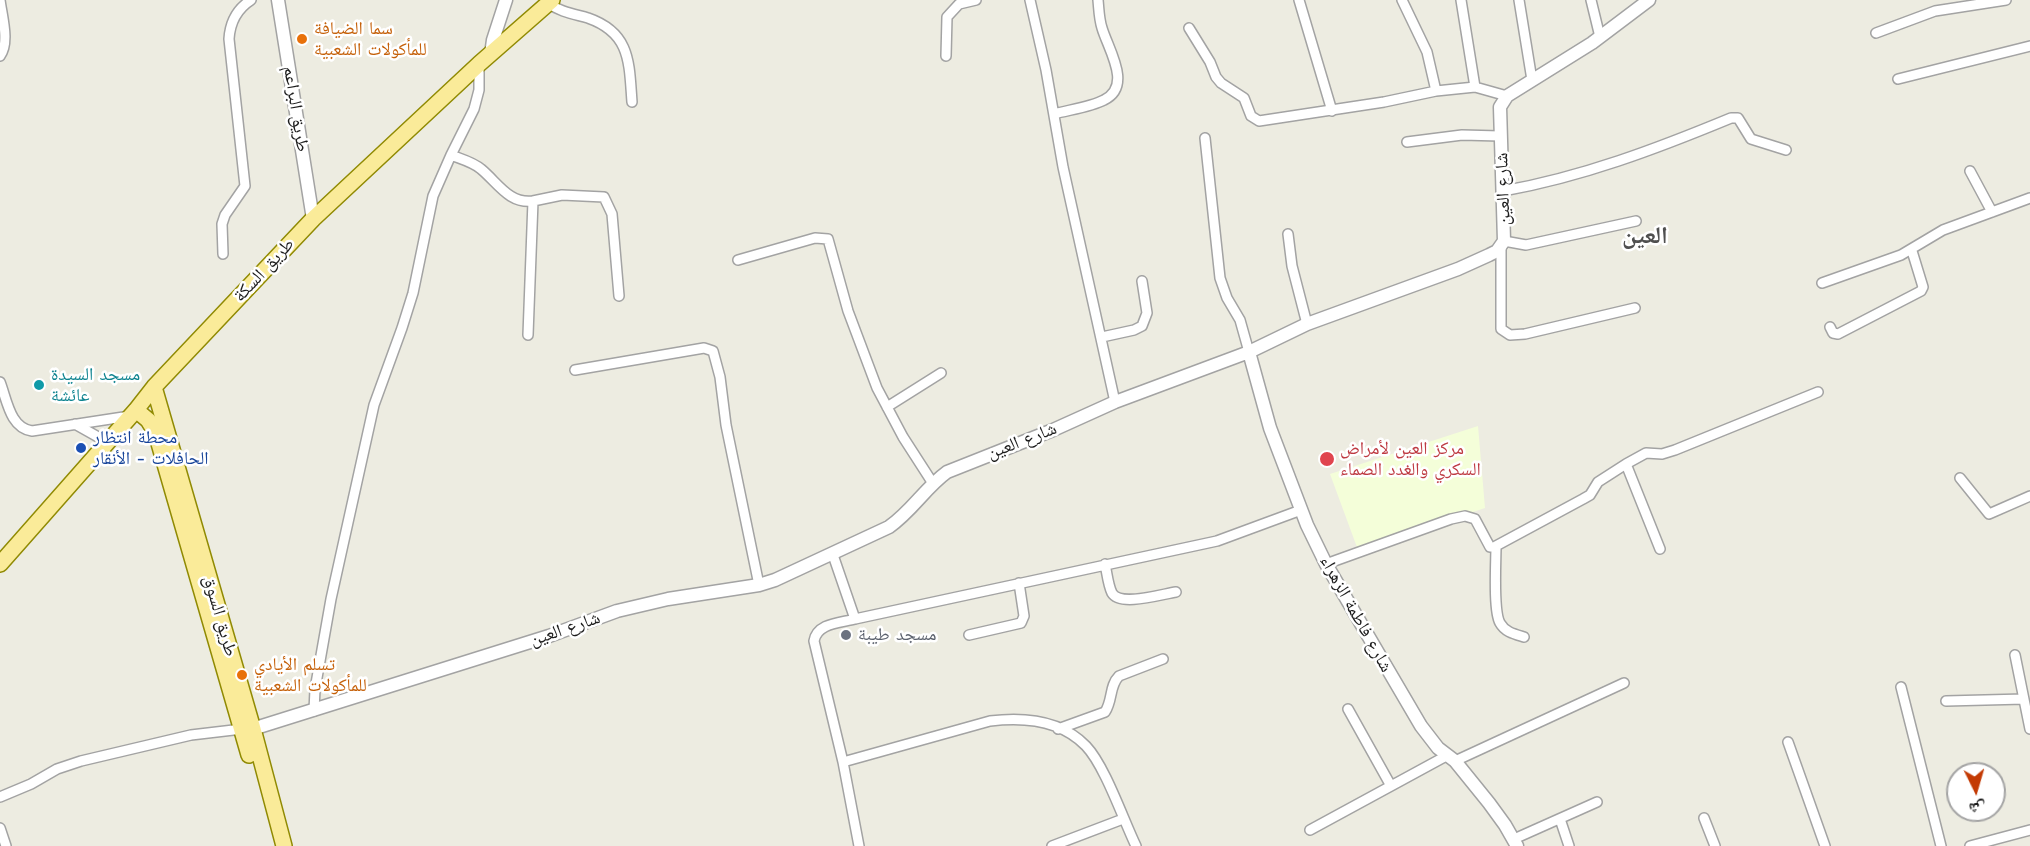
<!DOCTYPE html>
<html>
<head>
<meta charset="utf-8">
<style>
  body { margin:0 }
  #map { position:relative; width:2030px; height:846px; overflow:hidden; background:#edece1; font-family:"Work Sans","Noto Naskh Arabic",sans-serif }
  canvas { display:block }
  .north { position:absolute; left:1946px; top:762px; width:60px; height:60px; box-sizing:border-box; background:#fff; border:2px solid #a4a4a4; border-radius:50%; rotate:175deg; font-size:16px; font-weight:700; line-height:24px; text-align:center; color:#1c1c1c }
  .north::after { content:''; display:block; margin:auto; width:21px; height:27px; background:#c33a04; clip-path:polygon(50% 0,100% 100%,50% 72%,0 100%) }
</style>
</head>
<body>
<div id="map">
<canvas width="2030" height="846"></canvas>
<div class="north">ش</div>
</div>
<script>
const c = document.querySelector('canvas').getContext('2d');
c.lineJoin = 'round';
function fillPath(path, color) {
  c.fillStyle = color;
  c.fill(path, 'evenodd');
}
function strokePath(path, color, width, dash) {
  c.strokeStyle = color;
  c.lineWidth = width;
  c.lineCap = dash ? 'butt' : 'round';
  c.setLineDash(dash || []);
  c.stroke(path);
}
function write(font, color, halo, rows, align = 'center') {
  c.font = font + ' "Work Sans","Noto Naskh Arabic",sans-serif';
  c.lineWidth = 5;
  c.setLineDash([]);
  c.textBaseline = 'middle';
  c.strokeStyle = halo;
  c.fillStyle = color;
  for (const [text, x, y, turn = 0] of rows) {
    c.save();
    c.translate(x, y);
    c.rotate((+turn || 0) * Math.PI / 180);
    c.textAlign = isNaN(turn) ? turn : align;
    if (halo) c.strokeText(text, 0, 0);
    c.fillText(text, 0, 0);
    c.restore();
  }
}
const education = new Path2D(`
  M 1478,426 L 1485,508 L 1358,550 L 1330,474 Z`);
const minor = new Path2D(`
  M 1030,0 L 1046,70 L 1063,167 L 1115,402
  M 1299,0 L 1332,111
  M 1402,0 L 1427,52 L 1436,91
  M 1461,0 L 1475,87
  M 1519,0 L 1532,80
  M 1591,0 L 1600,37
  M 548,3 C 560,12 574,14 588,18 C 631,33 629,63 632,102
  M 1189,28 L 1210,62 L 1216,77 L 1221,83 L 1244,98 L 1251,116 L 1259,121 L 1384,102 L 1436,91 L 1475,87 L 1507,96
  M 1876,33 L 1935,11 L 2006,0
  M 0,56 C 10,43 2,16 0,0
  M 946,56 L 947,17 L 959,4 L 976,0
  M 1898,79 L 2030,46
  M 1054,114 C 1068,110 1091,107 1104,100 C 1133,86 1108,49 1102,28 C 1099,19 1099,10 1098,0
  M 1205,138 L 1220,278 L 1227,298 L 1240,320 L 1249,352
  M 1407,142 L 1462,135 L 1500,136
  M 451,155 C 461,159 473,162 481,169 C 498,183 509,204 533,201 L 528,335
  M 1970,171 L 1992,212
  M 1503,191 C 1582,177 1656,149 1731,118 L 1738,118 L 1751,139 L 1786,150
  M 533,201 L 562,195 L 604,197 L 612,214 L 619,296
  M 1288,234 L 1292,266 L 1307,324
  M 1504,241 L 1526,245 L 1636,221
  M 1501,246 L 1501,329 L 1510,335 L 1525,334 L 1635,308
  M 223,254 L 222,224 L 225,215 L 245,186 L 229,39 C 230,23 237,9 251,0
  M 738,260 L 815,238 L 828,239 L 848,311 L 877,388 L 903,437 L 932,482
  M 1822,283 L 1901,255 L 1943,230 L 2030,198
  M 1830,327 L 1833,333 L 1838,334 L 1921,291 L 1923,287 L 1912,251
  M 1102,337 L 1134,330 L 1142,326 L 1147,313 L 1142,281
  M 575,370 L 704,348 L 713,351 L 720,377 L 726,425 L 759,585
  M 0,382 C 7,400 10,428 32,431 L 130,416
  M 887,407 L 941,373
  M 75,424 L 107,442
  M 1626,464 L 1660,549
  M 1960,478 L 1989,514 L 2030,496
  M 1496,546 C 1496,562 1493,611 1500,623 C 1505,632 1514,634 1524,637
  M 833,555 L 855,619
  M 1105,564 C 1107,573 1108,585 1112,593 C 1120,607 1162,594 1176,592
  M 1326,564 L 1451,519 L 1465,516 L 1475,519 L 1490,547 L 1494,547 L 1583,499 L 1590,495 L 1598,482 L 1626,464 L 1646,453 L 1662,454 L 1675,450 L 1818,392
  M 969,635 L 1021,623 L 1024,616 L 1019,583
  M 2015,655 L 2030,729
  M 1901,687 L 1941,846
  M 1946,701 L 2024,699
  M 1348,709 L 1391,786
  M 314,711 L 315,689 L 331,599 L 374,405 L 402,328 L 413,293 L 433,196 L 451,155 L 474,109 L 479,90 L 479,64
  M 1058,729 L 1105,712 C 1113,700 1109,686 1119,676 L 1163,659
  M 1788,742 L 1825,846
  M 1455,761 L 1624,683
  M 843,762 L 990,721 C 1023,717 1061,720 1086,746 C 1105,766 1123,819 1136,846
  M 0,797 L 31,784 L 57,769 L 81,761 L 191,735 L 242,729
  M 1704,818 L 1715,846
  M 1560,819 L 1569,846
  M 0,828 L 6,846
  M 1310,830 L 1448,755
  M 1514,839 L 1597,802
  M 859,846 L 843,762 L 814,641 C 817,623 840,623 855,619 L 1217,541 L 1301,510
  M 1052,846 L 1123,819
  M 1970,846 L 2030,830`);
const tertiary = new Path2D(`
  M 278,0 L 313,219
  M 491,54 L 493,40 L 506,0
  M 1249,352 L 1270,428 L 1307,525 L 1326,564 L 1421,726 L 1438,748 L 1455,761 L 1489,803 L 1505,825 L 1517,846
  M 246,731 L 549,636 L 617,611 L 668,599 L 759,585 L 775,580 L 889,527 C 912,511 925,488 947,472 L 1053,430 L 1115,402 L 1249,352 L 1307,324 L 1458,269 L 1489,255 L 1497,251 L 1504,241 L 1500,107 L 1507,96 L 1592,43 L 1649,0`);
const primary = new Path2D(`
  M 154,387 L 253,729 L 284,846
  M 136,410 L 148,420 L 156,433 L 249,755
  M 0,564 L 136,410 L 154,387 L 313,219 L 479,64 L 552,0`);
const markers = [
  [302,39,6,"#e8710a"],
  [39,385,6,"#0f9aa8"],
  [81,448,6,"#1a4fb4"],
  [1327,459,8,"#e0444e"],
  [846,635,6,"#6b7280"],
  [242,675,6,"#e8710a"]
];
const foodNames = [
  ["سما الضيافة",314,29],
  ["للمأكولات الشعبية",314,50],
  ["تسلم الأيادي",254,665],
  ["للمأكولات الشعبية",254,686]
];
const streetNames = [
  ["طريق البراعم",296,109,81],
  ["شارع العين",1503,189,-92],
  ["طريق السكة",264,270,-47],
  ["شارع العين",1022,441,-21],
  ["شارع فاطمة الزهراء",1356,614,61],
  ["طريق السوق",220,616,74],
  ["شارع العين",565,629,-19]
];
const cultureNames = [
  ["مسجد السيدة",51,375],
  ["عائشة",51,396]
];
const transitNames = [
  ["محطة انتظار",93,438],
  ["الحافلات - الأنقار",93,459]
];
const healthNames = [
  ["مركز العين لأمراض",1340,449],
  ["السكري والغدد الصماء",1340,470]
];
const worshipNames = [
  ["مسجد طيبة",858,635]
];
const districtNames = [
  ["العين",1645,236]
];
fillPath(education, '#f4fed9');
strokePath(minor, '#a3a3a3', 12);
strokePath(tertiary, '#a3a3a3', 15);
strokePath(primary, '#908a03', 18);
strokePath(minor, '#fff', 9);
strokePath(tertiary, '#fff', 12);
strokePath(primary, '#faeb99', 15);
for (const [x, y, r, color] of markers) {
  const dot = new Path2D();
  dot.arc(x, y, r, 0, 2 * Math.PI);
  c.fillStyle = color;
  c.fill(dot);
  strokePath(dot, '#fff', 2);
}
write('18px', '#c56008', '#fff', foodNames, 'left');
write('18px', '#1c1c1c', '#fff', streetNames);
write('18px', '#0d838f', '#fff', cultureNames, 'left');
write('18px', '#164399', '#fff', transitNames, 'left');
write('18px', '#be3a42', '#fff', healthNames, 'left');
write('18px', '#5b616d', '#fff', worshipNames, 'left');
write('bold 24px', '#4f4f4f', '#fff', districtNames);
</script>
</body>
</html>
